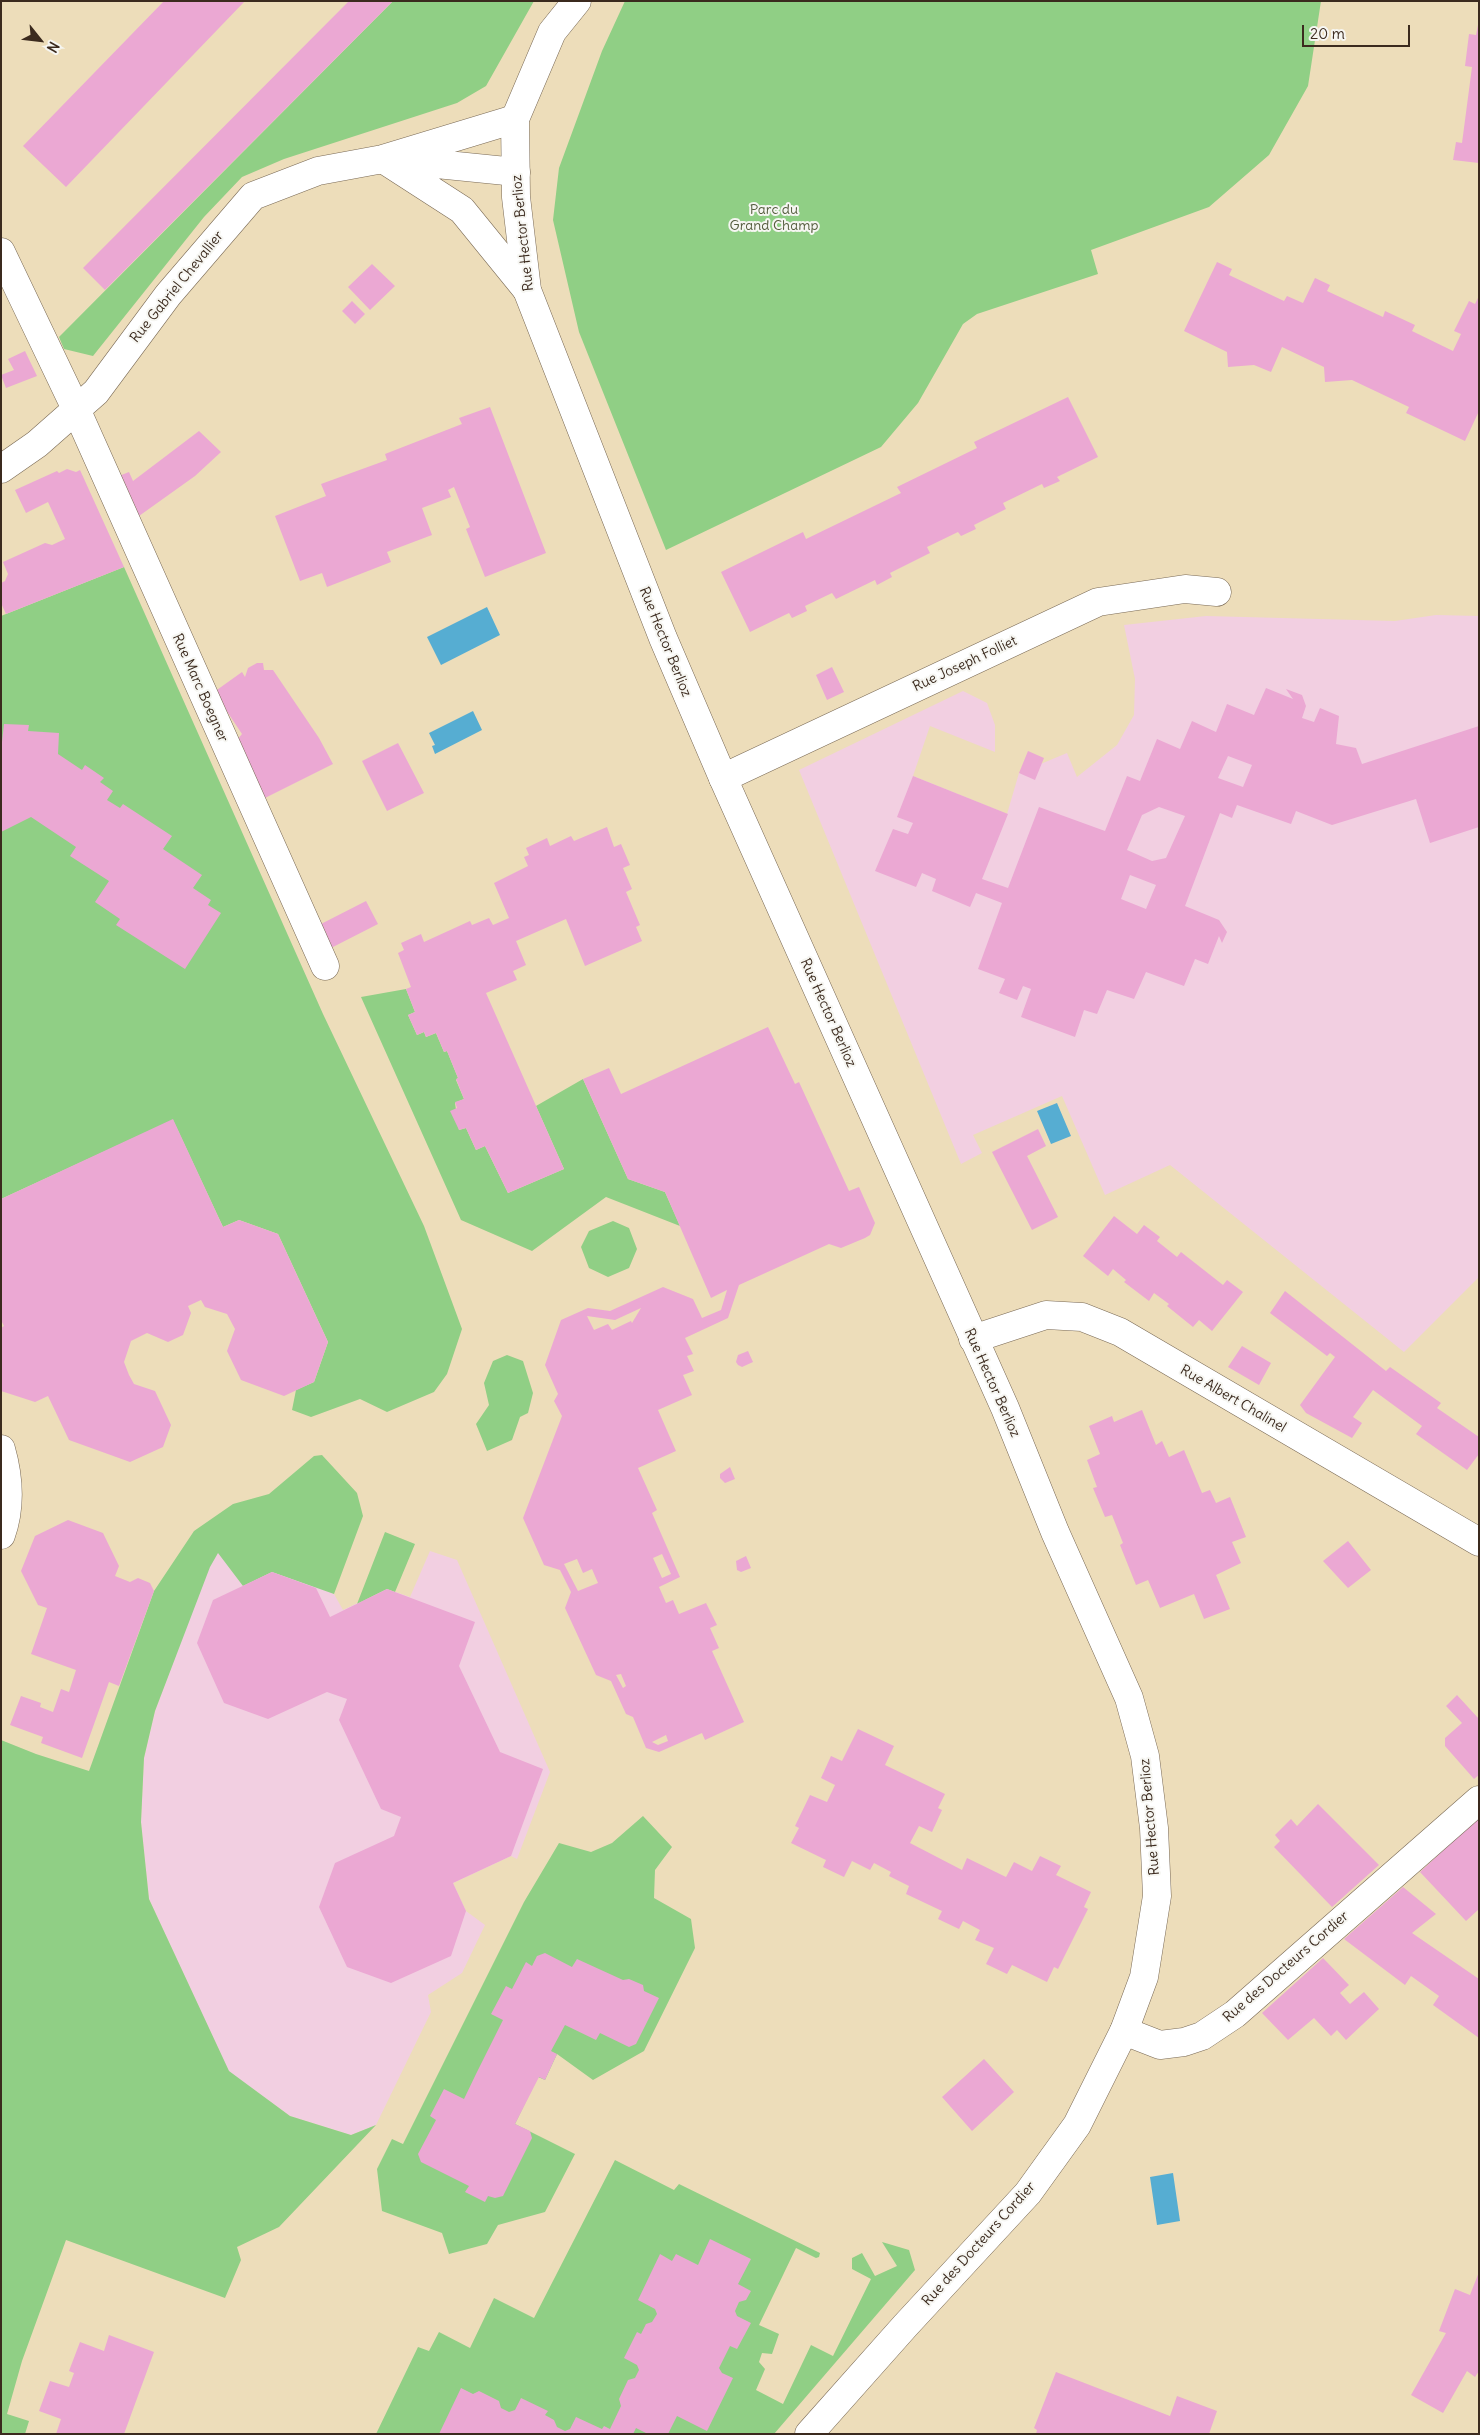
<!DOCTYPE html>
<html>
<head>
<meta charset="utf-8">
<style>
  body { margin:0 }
  #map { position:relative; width:1480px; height:2435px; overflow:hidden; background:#edddba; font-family:Delius,sans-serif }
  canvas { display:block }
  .frame { position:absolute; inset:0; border:2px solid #3b2a1e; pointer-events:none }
  .north { position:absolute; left:15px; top:15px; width:50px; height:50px; -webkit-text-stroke:4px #f6f6f2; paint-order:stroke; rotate:119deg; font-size:14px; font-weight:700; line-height:20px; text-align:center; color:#3b2a1e }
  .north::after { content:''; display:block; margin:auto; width:18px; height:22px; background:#3b2a1e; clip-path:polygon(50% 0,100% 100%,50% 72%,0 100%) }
  .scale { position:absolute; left:1302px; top:25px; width:108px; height:22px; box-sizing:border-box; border:2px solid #3b2a1e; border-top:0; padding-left:6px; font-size:15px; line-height:18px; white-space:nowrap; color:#3b2a1e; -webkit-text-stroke:4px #f6f6f2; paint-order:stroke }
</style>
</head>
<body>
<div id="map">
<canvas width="1480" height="2435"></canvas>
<div class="frame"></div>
<div class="north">N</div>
<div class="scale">20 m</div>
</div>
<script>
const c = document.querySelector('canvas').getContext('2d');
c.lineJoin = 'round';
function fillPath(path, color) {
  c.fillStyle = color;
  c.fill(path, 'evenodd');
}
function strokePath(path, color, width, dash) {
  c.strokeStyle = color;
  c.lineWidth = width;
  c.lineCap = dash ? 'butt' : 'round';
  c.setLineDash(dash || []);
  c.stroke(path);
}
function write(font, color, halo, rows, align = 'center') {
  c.font = font + ' Delius,sans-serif';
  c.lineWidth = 4;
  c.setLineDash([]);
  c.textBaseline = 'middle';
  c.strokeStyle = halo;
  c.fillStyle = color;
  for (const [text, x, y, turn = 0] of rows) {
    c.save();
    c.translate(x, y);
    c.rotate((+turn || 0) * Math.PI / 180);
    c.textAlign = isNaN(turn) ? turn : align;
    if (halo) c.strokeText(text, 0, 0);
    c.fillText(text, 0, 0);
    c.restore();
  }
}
const built = new Path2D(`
  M 1436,615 L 1479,616 L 1479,1277 L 1404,1352 L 1170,1165 L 1105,1195 L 1062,1096 L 973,1135 L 982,1153 L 961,1164 L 799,770 L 963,691 L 987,703 L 995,725 L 995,752 L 930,726 L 913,776 L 1007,814 L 1019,773 L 1067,753 L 1077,777 L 1117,745 L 1134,715 L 1135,679 L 1124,625 L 1206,616 L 1395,621 Z
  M 219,1539 L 334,1594 L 343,1610 L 387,1589 L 410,1597 L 430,1551 L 457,1560 L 550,1772 L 517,1859 L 511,1856 L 453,1883 L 466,1911 L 485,1925 L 462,1973 L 428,1995 L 431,2012 L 376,2125 L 351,2135 L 290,2116 L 229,2072 L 149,1899 L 141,1822 L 144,1758 L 155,1711 Z`);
const green = new Path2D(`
  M 393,1 L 534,1 L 486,86 L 457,103 L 284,159 L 242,177 L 204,217 L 93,356 L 64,349 L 59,337 Z
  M 625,1 L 1321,1 L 1308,86 L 1269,155 L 1209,207 L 1091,250 L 1098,274 L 977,314 L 963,324 L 918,403 L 881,447 L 666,550 L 579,332 L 553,220 L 559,168 L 602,51 Z
  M 124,567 L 323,1014 L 424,1226 L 462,1329 L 447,1374 L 434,1392 L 387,1412 L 360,1399 L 311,1417 L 292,1410 L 296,1390 L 314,1382 L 328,1342 L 278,1234 L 239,1220 L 223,1227 L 173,1120 L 1,1199 L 1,616 Z
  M 406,989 L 415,1012 L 408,1015 L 417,1035 L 424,1032 L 426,1037 L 436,1033 L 444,1052 L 447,1051 L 458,1078 L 456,1080 L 464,1099 L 455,1103 L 459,1130 L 466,1128 L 476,1150 L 485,1146 L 508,1193 L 564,1169 L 536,1106 L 583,1079 L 628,1179 L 665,1192 L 680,1226 L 606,1197 L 532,1251 L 461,1220 L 361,997 Z
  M 613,1221 L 629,1228 L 637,1249 L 629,1268 L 608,1277 L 589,1268 L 581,1247 L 589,1231 Z
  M 507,1355 L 523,1361 L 533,1393 L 528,1413 L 520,1417 L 512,1440 L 487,1451 L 476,1424 L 489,1405 L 484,1383 L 493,1361 Z
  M 322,1455 L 357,1493 L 363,1516 L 334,1594 L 272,1572 L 243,1586 L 218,1553 L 210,1567 L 155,1711 L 144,1758 L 141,1822 L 149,1899 L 229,2071 L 290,2116 L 351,2135 L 376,2125 L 279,2227 L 237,2247 L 241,2260 L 225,2298 L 66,2240 L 22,2361 L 7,2414 L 29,2421 L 25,2434 L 1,2434 L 1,1740 L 36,1754 L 89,1771 L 154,1591 L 194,1531 L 233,1504 L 269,1494 L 314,1456 Z
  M 385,1532 L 415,1544 L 395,1592 L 387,1589 L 357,1604 Z
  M 643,1816 L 672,1847 L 655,1870 L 654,1898 L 691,1919 L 695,1948 L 644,2051 L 593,2080 L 557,2054 L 545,2080 L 538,2077 L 515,2124 L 575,2154 L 545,2212 L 498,2225 L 487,2244 L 449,2254 L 442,2233 L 382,2211 L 377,2169 L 392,2139 L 403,2144 L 524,1902 L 559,1843 L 591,1852 L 612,1843 Z
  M 615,2160 L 674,2190 L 679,2184 L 820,2253 L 819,2257 L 816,2258 L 796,2248 L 759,2325 L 779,2334 L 772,2354 L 762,2353 L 759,2362 L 765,2369 L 756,2390 L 783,2404 L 811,2345 L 833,2356 L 871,2279 L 852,2269 L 852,2258 L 862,2253 L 875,2276 L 897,2266 L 882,2242 L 909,2250 L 915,2270 L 774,2434 L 376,2434 L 418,2347 L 429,2351 L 439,2332 L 470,2348 L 494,2298 L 534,2318 Z`);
const water = new Path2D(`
  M 487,607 L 500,635 L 441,665 L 427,637 Z
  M 473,711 L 482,730 L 435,754 L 432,746 L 435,745 L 429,733 Z
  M 1057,1103 L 1071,1136 L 1051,1144 L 1037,1111 Z
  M 1173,2173 L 1180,2221 L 1157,2225 L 1150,2177 Z`);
const building = new Path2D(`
  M 164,1 L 245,1 L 66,187 L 23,146 Z
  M 349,1 L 393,1 L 105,290 L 83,268 Z
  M 1478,25 L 1479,25 L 1479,163 L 1453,160 L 1456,142 L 1462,143 L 1472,67 L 1465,66 L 1469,34 L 1476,35 Z
  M 1217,262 L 1232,269 L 1229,275 L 1284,301 L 1287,296 L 1303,303 L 1315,278 L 1330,285 L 1327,291 L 1383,317 L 1385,311 L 1415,325 L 1412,331 L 1453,351 L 1461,334 L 1454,331 L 1469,301 L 1475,304 L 1479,296 L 1479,411 L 1465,441 L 1406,413 L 1409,407 L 1352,380 L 1325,382 L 1324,367 L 1282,347 L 1271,372 L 1254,365 L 1228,367 L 1227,352 L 1184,331 Z
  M 372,264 L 395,286 L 370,310 L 348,287 Z
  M 352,301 L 365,314 L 355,324 L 342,311 Z
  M 25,351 L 37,376 L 6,388 L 1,375 L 14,370 L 8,359 Z
  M 1068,397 L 1098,457 L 1057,477 L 1060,481 L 1044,488 L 1042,484 L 1003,503 L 1006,509 L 974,525 L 976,529 L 961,536 L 958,532 L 927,547 L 930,553 L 890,573 L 892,577 L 877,585 L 875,580 L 836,599 L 832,593 L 805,606 L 807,611 L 792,618 L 789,613 L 750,632 L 721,572 L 803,532 L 806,539 L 901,493 L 897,487 L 977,448 L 974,442 Z
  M 490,407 L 546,553 L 485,577 L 466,529 L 470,527 L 454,487 L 448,490 L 451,497 L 422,508 L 432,535 L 387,552 L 391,562 L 327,587 L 322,573 L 300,581 L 275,516 L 326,496 L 321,484 L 387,460 L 385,454 L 462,424 L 459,418 Z
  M 199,431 L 221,452 L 195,476 L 139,516 L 119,476 L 129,472 L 133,481 Z
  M 67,469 L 76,472 L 80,470 L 124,567 L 6,614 L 1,603 L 1,583 L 5,581 L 8,574 L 3,562 L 45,543 L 52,545 L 65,539 L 48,502 L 26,513 L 15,490 L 57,471 L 59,473 Z
  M 257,663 L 263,663 L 264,670 L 273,670 L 319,738 L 333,764 L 265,798 L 238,739 L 242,734 L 214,692 L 242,672 L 245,677 L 248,668 Z
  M 832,667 L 844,692 L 827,700 L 816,675 Z
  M 1266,688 L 1293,699 L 1286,689 L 1302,695 L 1306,706 L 1302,718 L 1314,722 L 1320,708 L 1339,716 L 1336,744 L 1356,748 L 1362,764 L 1479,726 L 1479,827 L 1430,843 L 1416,799 L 1332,825 L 1296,811 L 1291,824 L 1237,805 L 1232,818 L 1220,813 L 1185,906 L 1219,920 L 1227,932 L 1222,943 L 1219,936 L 1208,964 L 1195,959 L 1184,986 L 1146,972 L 1134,999 L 1107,990 L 1097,1014 L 1084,1010 L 1075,1037 L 1021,1017 L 1031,989 L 1023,986 L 1017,1000 L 999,993 L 1005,979 L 978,969 L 1002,903 L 976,893 L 970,907 L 932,891 L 936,879 L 922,873 L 916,887 L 875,871 L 893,829 L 908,834 L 913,823 L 897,817 L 913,776 L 1008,814 L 982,879 L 1008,888 L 1039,807 L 1105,831 L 1127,776 L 1140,781 L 1157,739 L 1180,749 L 1192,721 L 1216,732 L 1227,704 L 1254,715 ZM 1228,756 L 1252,765 L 1243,787 L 1218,778 ZM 1159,807 L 1185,816 L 1166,858 L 1152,861 L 1127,850 L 1142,815 ZM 1130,875 L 1156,885 L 1146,909 L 1121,899 Z
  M 4,724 L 29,725 L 28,731 L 59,733 L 58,754 L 82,770 L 85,765 L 104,778 L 100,782 L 113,791 L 107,800 L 120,808 L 123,804 L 172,836 L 163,849 L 202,875 L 193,888 L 211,900 L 208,905 L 221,913 L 185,969 L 116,925 L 120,919 L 95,902 L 109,881 L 70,856 L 76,847 L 31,817 L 1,832 L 1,751 Z
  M 398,743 L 424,793 L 387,811 L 362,761 Z
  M 1028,751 L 1044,758 L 1035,780 L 1019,773 Z
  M 607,827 L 614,847 L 621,844 L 630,865 L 623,868 L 632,889 L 626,892 L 640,925 L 636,927 L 642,941 L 585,966 L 566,919 L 516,941 L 526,965 L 513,971 L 517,980 L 486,993 L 564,1169 L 508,1193 L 485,1146 L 476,1150 L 466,1128 L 459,1130 L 450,1111 L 457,1108 L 455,1102 L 464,1099 L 456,1079 L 458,1078 L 447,1051 L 444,1052 L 436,1033 L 426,1037 L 424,1032 L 417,1035 L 408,1015 L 415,1012 L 406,989 L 411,987 L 398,953 L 404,950 L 401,943 L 421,934 L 424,942 L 470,921 L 472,925 L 489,918 L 493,925 L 509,918 L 494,883 L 528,866 L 524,857 L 529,855 L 526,848 L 547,838 L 550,846 L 571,836 L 574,841 Z
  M 366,901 L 378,924 L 331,948 L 321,924 Z
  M 768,1027 L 795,1084 L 799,1082 L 849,1191 L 859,1187 L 875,1223 L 870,1235 L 865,1238 L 841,1248 L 829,1244 L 739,1285 L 728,1318 L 685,1338 L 693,1354 L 687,1356 L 694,1371 L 683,1375 L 692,1395 L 658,1410 L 676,1451 L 638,1468 L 657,1510 L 652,1513 L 680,1577 L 659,1587 L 666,1603 L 673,1600 L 679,1614 L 706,1603 L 717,1625 L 710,1628 L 719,1648 L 712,1651 L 744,1722 L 705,1740 L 702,1733 L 659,1752 L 646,1748 L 633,1717 L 626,1714 L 611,1681 L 596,1675 L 565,1608 L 571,1592 L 560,1570 L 544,1565 L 523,1518 L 562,1416 L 554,1401 L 558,1394 L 545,1365 L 561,1320 L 588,1308 L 610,1311 L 663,1287 L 693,1299 L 702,1318 L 721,1310 L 727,1290 L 711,1298 L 665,1192 L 628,1179 L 583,1079 L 609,1068 L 621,1094 ZM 641,1308 L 632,1323 L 631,1321 L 612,1330 L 608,1324 L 594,1330 L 587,1316 L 615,1320 ZM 662,1554 L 671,1574 L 662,1578 L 653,1558 ZM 577,1559 L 583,1573 L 592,1569 L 598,1583 L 578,1591 L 564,1564 ZM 621,1674 L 626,1686 L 623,1688 L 616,1675 ZM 666,1735 L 668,1741 L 658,1745 L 652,1742 Z
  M 173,1119 L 223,1227 L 239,1220 L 278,1234 L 328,1342 L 314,1382 L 284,1396 L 241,1380 L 227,1351 L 235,1329 L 227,1314 L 205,1307 L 201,1300 L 188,1306 L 191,1313 L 183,1335 L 168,1342 L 147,1333 L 131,1341 L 124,1362 L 129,1375 L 134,1384 L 155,1391 L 171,1425 L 163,1447 L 130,1462 L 69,1440 L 48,1396 L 35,1402 L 1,1391 L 1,1328 L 4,1326 L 1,1320 L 1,1199 Z
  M 1038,1129 L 1046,1146 L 1027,1156 L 1058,1217 L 1032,1230 L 992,1152 Z
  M 1114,1216 L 1137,1234 L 1144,1225 L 1160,1237 L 1157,1241 L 1177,1257 L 1181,1252 L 1223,1285 L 1227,1280 L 1243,1292 L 1212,1331 L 1199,1320 L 1193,1327 L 1167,1306 L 1169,1304 L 1154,1293 L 1149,1301 L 1124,1282 L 1126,1280 L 1113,1269 L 1108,1276 L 1083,1256 Z
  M 1285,1291 L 1386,1371 L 1390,1367 L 1441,1403 L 1437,1408 L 1479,1437 L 1479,1454 L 1467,1470 L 1416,1434 L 1422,1426 L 1373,1390 L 1353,1417 L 1362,1423 L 1352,1438 L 1306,1413 L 1300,1405 L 1335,1357 L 1330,1353 L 1327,1356 L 1270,1313 Z
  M 1242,1346 L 1271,1363 L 1259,1385 L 1228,1367 Z
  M 748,1351 L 753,1362 L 742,1367 L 738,1365 L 736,1362 L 738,1355 Z
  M 1142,1410 L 1156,1445 L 1162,1441 L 1169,1457 L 1184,1450 L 1202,1493 L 1210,1490 L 1216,1503 L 1230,1497 L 1246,1537 L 1232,1542 L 1241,1563 L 1216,1575 L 1230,1609 L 1204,1619 L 1194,1594 L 1160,1608 L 1148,1580 L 1136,1585 L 1120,1545 L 1123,1543 L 1112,1515 L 1105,1517 L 1093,1488 L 1097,1487 L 1087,1460 L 1100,1454 L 1089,1426 L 1112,1416 L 1114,1422 Z
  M 730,1467 L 735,1479 L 725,1483 L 720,1478 L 720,1474 Z
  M 68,1520 L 103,1533 L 119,1566 L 115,1576 L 130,1582 L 138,1578 L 150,1583 L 154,1591 L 119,1686 L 109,1682 L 82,1758 L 41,1743 L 43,1737 L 10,1725 L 21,1696 L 41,1703 L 40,1707 L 53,1712 L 61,1689 L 69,1692 L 76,1670 L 31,1654 L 47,1608 L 38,1605 L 21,1571 L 35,1536 Z
  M 1348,1541 L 1371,1570 L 1348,1588 L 1323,1561 Z
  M 746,1556 L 751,1568 L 741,1572 L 737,1570 L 736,1561 Z
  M 272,1572 L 316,1588 L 330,1617 L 387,1589 L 475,1622 L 459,1666 L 500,1752 L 543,1769 L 511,1856 L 453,1883 L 466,1911 L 451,1956 L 391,1983 L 347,1967 L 319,1907 L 335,1863 L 394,1836 L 401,1817 L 381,1809 L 339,1720 L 347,1699 L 327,1692 L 268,1719 L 224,1703 L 197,1643 L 213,1600 Z
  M 1457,1695 L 1479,1719 L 1479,1775 L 1474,1779 L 1445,1746 L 1445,1738 L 1462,1723 L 1446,1706 Z
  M 858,1729 L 894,1746 L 885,1765 L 945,1794 L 938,1808 L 942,1810 L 932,1832 L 919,1826 L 910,1843 L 962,1870 L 967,1858 L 1006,1877 L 1014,1862 L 1032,1871 L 1040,1856 L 1061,1866 L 1056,1875 L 1091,1892 L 1084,1907 L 1088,1909 L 1058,1969 L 1054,1967 L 1047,1982 L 1012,1965 L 1007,1974 L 986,1964 L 994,1948 L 975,1940 L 980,1930 L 963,1921 L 959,1929 L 938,1919 L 942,1911 L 906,1894 L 909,1886 L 889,1876 L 891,1872 L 874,1863 L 870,1870 L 852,1861 L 844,1877 L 823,1867 L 826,1860 L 791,1843 L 799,1828 L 795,1826 L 810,1795 L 827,1802 L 835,1785 L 821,1778 L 831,1756 L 842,1761 Z
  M 1318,1804 L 1379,1865 L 1332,1907 L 1274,1847 L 1280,1841 L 1275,1835 L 1291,1819 L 1297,1826 Z
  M 1479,1817 L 1479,1909 L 1466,1921 L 1420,1872 Z
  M 1403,1887 L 1436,1914 L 1412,1933 L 1479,1979 L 1479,2038 L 1433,2005 L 1439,1996 L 1411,1976 L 1405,1985 L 1344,1939 Z
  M 545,1953 L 572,1967 L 577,1959 L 623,1980 L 629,1979 L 643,1985 L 644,1991 L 659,1998 L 636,2044 L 629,2047 L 600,2033 L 596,2040 L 565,2025 L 551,2051 L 557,2054 L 545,2080 L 539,2077 L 515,2124 L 530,2131 L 532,2138 L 503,2196 L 495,2198 L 488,2196 L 485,2202 L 465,2192 L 469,2186 L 421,2162 L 418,2154 L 436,2120 L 430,2116 L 444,2089 L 464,2099 L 476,2074 L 503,2020 L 491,2014 L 506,1986 L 512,1989 L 526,1962 L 532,1966 L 537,1956 Z
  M 1323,1958 L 1349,1985 L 1340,1993 L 1350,2004 L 1364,1992 L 1379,2009 L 1346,2040 L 1337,2030 L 1331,2036 L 1314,2018 L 1288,2040 L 1262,2013 Z
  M 984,2059 L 1014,2092 L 972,2131 L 942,2097 Z
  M 710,2239 L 751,2259 L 738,2284 L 751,2291 L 746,2300 L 739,2302 L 735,2311 L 737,2316 L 751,2323 L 737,2349 L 730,2346 L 719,2368 L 722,2373 L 733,2378 L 707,2431 L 677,2416 L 668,2434 L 648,2434 L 636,2428 L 633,2434 L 439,2434 L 461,2388 L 473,2394 L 479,2391 L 499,2401 L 501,2408 L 509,2412 L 515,2410 L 521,2398 L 548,2411 L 545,2415 L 554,2420 L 557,2427 L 565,2431 L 570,2429 L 576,2417 L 602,2429 L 604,2426 L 610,2429 L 621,2406 L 619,2399 L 628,2380 L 635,2378 L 639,2370 L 637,2365 L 624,2358 L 637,2332 L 641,2334 L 646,2324 L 652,2322 L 657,2314 L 655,2309 L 638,2300 L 660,2254 L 672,2261 L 676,2254 L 698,2265 Z
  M 1479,2272 L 1479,2371 L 1475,2377 L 1467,2371 L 1443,2413 L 1411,2395 L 1446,2333 L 1439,2331 L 1455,2289 L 1470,2295 Z
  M 109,2335 L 154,2352 L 124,2434 L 56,2434 L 61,2419 L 39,2411 L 50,2381 L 69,2387 L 74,2373 L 69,2371 L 80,2342 L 104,2351 Z
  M 1056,2372 L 1170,2416 L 1177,2396 L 1217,2411 L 1209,2434 L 1036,2434 L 1037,2430 L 1034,2428 Z`);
const street = new Path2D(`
  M 383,159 L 462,210 L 527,290
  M 397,160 L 516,172
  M 1,252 L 76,409 L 325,966
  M 1,469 L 37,444 L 96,392 L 168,295 L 253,196 L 318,171 L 383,159 L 515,119
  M 723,778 L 1098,602 L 1185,589 L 1217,592
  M 973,1339 L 1046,1315 L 1082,1317 L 1120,1332 L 1479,1542
  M 1,1449 C 9,1477 11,1507 1,1535
  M 1124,2031 L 1160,2045 L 1184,2042 L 1202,2036 L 1235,2014 L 1479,1800`);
const secondary = new Path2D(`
  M 577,1 L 552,32 L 515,119 L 516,197 L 527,290 L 663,638 L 723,778 L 1005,1408 L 1055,1532 L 1129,1698 L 1145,1756 L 1154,1828 L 1157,1896 L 1144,1977 L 1124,2031 L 1077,2125 L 1028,2193 L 905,2326 L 809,2434`);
const parkNames = [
  ["Parc du",774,210],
  ["Grand Champ",774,226]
];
const streetNames = [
  ["Rue Hector Berlioz",523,233,-96],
  ["Rue Gabriel Chevallier",177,287,-51],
  ["Rue Hector Berlioz",665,642,68],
  ["Rue Joseph Folliet",965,664,-25],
  ["Rue Marc Boegner",200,688,66],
  ["Rue Hector Berlioz",828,1013,66],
  ["Rue Hector Berlioz",992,1383,66],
  ["Rue Albert Chalinel",1233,1399,30],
  ["Rue Hector Berlioz",1150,1817,-95],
  ["Rue des Docteurs Cordier",1286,1967,-41],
  ["Rue des Docteurs Cordier",979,2244,-48]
];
fillPath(built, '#f2cfe1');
fillPath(green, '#90cf85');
fillPath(water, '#56add2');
fillPath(building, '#eba8d3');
strokePath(street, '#796955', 29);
strokePath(secondary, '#796955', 29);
strokePath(street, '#fff', 28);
strokePath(secondary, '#fff', 28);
write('14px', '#545c3d', '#f6f6f2', parkNames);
write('14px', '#3b2a1e', '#f6f6f2', streetNames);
</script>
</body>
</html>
